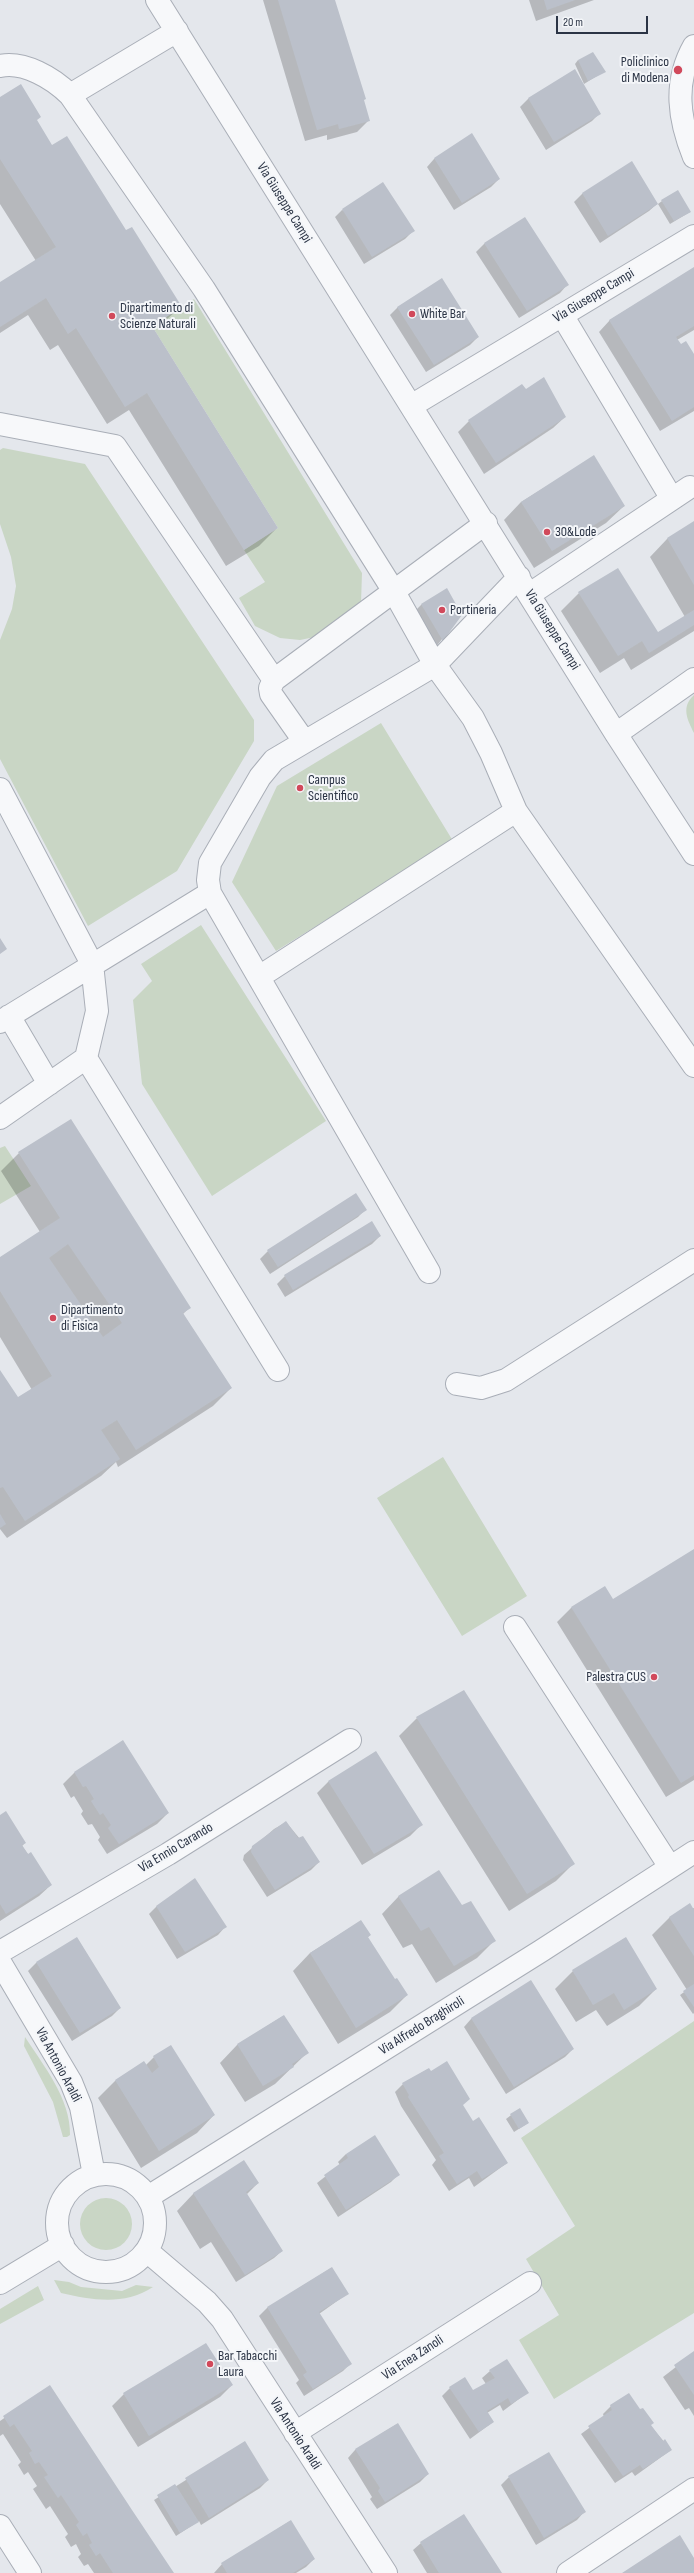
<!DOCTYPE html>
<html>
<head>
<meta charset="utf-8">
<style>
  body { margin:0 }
  #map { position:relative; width:694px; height:2573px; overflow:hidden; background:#e4e7ec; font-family:"Sofia Sans Condensed",sans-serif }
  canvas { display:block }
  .scale { position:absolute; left:556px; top:16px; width:92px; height:18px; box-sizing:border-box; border:2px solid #2b3445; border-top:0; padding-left:5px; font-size:12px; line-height:14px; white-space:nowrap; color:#2b3445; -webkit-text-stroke:3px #f4f6f9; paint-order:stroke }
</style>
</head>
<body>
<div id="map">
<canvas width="694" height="2573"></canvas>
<div class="scale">20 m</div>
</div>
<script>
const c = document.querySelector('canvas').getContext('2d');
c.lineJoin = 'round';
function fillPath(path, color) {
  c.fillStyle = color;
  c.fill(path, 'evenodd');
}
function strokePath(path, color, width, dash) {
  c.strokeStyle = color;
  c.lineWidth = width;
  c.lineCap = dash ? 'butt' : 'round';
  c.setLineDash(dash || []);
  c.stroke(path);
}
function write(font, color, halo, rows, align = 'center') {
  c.font = font + ' "Sofia Sans Condensed",sans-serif';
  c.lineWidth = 4;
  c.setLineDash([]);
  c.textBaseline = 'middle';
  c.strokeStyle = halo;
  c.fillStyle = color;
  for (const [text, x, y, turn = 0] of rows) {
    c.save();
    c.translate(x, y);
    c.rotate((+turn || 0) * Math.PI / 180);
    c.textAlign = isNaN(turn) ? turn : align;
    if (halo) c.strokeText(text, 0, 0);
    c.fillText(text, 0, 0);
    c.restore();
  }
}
const green = new Path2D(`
  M 194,299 L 362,573 L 361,603 L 324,635 L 300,640 L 280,638 L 255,626 L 239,598 L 265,582 L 244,550 L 278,528 L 152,326 Z
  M 3,448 L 85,464 L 254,720 L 254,741 L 177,871 L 88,926 L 0,759 L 0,640 L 12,609 L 16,586 L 11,557 L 0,524 L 0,450 Z
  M 694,695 L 694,733 C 687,719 681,707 694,695 Z
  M 381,723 L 453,841 L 276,951 L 232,882 L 277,786 Z
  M 201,925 L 326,1121 L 212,1196 L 142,1084 L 133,1000 L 152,981 L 141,964 Z
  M 5,1146 L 31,1186 L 0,1204 L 0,1148 Z
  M 443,1457 L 527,1596 L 462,1636 L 377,1498 Z
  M 694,2021 L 694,2313 L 554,2399 L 519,2340 L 559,2315 L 526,2259 L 575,2226 L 521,2138 Z
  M 25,2037 C 43,2065 71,2099 70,2135 L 67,2137 L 63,2137 L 53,2102 L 24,2046 Z
  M80 2224a26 26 0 1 1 52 0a26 26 0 1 1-52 0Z
  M 54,2280 L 69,2282 L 81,2287 L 122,2291 L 136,2285 L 153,2287 C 124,2306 92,2300 61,2293 Z
  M 38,2286 L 44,2300 L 0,2324 L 0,2309 Z`);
const shadow = new Path2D(`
  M 263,0 L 333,0 L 369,120 L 357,132 L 327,140 L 327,135 L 305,141 Z
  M 529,0 L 594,0 L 536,21 Z
  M 578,60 L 605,71 L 584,84 L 575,64 Z
  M 574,71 L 600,113 L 592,121 L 546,150 L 520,107 L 528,99 Z
  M 0,98 L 36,120 L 52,147 L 126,232 L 181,307 L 154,330 L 277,528 L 259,546 L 226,566 L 129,410 L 107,424 L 58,345 L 50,350 L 28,315 L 0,333 L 0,284 L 36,261 L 0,204 Z
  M 472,135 L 499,179 L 491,187 L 454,210 L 427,167 L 434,159 Z
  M 631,163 L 657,204 L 649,211 L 600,243 L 574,202 L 582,194 Z
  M 662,201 L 690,212 L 670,224 L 658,204 Z
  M 342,210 L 413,231 L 405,239 L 364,264 L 335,217 Z
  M 525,218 L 567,285 L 560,293 L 519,318 L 476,252 L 484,244 Z
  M 694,268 L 694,330 L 677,340 L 680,346 L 694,356 L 694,411 L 660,431 L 599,332 L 610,320 Z
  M 398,307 L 478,337 L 470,345 L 426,372 L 390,315 Z
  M 565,417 L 553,428 L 484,474 L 458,432 L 469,421 Z
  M 594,457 L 624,506 L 606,523 L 534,568 L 504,520 L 521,502 Z
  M 694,522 L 694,631 L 631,670 L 624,658 L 600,673 L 561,611 L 579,593 L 658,633 L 685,617 L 650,557 L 667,539 Z
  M 446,590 L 461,615 L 435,648 L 413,613 L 421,605 Z
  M 19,1153 L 189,1308 L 183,1314 L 231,1388 L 213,1406 L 118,1467 L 116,1462 L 101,1476 L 7,1538 L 0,1529 L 0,1372 L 18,1398 L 32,1390 L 0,1337 L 0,1258 L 40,1232 L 1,1171 Z
  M 366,1209 L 358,1217 L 270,1274 L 260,1259 L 268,1251 Z
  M 372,1223 L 380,1236 L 372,1244 L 285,1297 L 277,1284 L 285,1276 Z
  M 694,1550 L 694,1780 L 666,1797 L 557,1622 L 571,1608 L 605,1588 L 613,1600 Z
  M 417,1718 L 573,1864 L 556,1881 L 509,1911 L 399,1736 Z
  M 123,1742 L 168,1813 L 157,1824 L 107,1854 L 98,1840 L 100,1837 L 92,1824 L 88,1825 L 81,1814 L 83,1811 L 74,1796 L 71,1798 L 63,1784 L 74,1773 Z
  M 376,1752 L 421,1825 L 410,1836 L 362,1865 L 317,1793 L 328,1782 Z
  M 0,1816 L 25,1843 L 22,1846 L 51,1885 L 39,1896 L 0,1921 Z
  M 286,1822 L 319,1862 L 311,1870 L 267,1897 L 243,1860 L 244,1855 L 274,1829 Z
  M 399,1896 L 462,1907 L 495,1940 L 477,1958 L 436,1983 L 412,1944 L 403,1948 L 382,1914 Z
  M 157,1906 L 225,1927 L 218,1935 L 177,1959 L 149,1914 Z
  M 694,1908 L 694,2013 L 693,2014 L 680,1995 L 687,1990 L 652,1935 L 670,1917 Z
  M 361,1921 L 370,1935 L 367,1938 L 395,1981 L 407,1995 L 390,2012 L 338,2044 L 293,1971 L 310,1953 Z
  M 77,1938 L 120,2008 L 112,2016 L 72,2041 L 28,1971 L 36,1963 Z
  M 625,1938 L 656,1989 L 639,2006 L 607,2026 L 596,2010 L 576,2022 L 555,1989 L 573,1971 Z
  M 531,1981 L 573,2049 L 565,2057 L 506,2094 L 464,2027 L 471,2019 Z
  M 283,2016 L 307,2053 L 275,2084 L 245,2102 L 220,2063 L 237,2045 Z
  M 154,2057 L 214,2115 L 197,2133 L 141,2168 L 98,2098 L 115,2081 L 144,2063 L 146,2065 Z
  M 428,2069 L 462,2106 L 472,2122 L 507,2163 L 474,2187 L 469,2178 L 449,2191 L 432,2165 L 436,2160 L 401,2106 L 395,2092 L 403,2084 Z
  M 519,2109 L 528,2123 L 514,2132 L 506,2119 Z
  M 346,2154 L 399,2174 L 391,2182 L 338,2217 L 317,2183 L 340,2165 L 338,2162 Z
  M 258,2183 L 246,2195 L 282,2251 L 274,2258 L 236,2282 L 211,2242 L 200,2249 L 177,2211 L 194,2193 Z
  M 331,2268 L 347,2294 L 319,2314 L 350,2364 L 343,2371 L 304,2396 L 296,2383 L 299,2380 L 259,2316 L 267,2308 Z
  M 206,2344 L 232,2385 L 220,2397 L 138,2447 L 112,2406 L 124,2394 Z
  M 694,2353 L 694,2416 L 689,2408 L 685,2410 L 663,2377 Z
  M 490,2371 L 527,2393 L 503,2411 L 500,2405 L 487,2413 L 493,2422 L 470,2439 L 442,2396 L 450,2388 L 473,2392 L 486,2384 L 482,2378 Z
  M 49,2387 L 173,2573 L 94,2573 L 88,2564 L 84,2566 L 78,2557 L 81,2554 L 76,2544 L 71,2547 L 65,2537 L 68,2534 L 50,2506 L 46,2509 L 33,2489 L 37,2486 L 28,2472 L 24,2475 L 18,2465 L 21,2462 L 3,2434 L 0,2436 L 0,2421 Z
  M 611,2406 L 650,2425 L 671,2450 L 635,2476 L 632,2472 L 615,2483 L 581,2434 L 604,2417 L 603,2414 Z
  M 397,2424 L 428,2474 L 420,2482 L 377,2509 L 370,2499 L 372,2497 L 348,2458 L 355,2450 Z
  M 245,2443 L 268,2480 L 260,2488 L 201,2525 L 199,2521 L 176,2536 L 154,2500 Z
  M 509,2477 L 584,2512 L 577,2520 L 536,2545 L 501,2485 Z
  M 290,2521 L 314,2559 L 306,2567 L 296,2573 L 214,2573 L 222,2564 Z
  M 421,2543 L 501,2573 L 427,2573 L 413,2550 Z`);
const building = new Path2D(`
  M 278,0 L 335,0 L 366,99 L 364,100 L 370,121 L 339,129 L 338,124 L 317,130 Z
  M 544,0 L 575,0 L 547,10 Z
  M 593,52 L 606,72 L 588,81 L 578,60 Z
  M 575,69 L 601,114 L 554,142 L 528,98 Z
  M 21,84 L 41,117 L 37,120 L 52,145 L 67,136 L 126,230 L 132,227 L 182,307 L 152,326 L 278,528 L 244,550 L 147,393 L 125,407 L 76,328 L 68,334 L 46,298 L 0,327 L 0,282 L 56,247 L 0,159 L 0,97 Z
  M 472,133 L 500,179 L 462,203 L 434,158 Z
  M 632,161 L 658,204 L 608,236 L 582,193 Z
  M 383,182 L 415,231 L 372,257 L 342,209 Z
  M 678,190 L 691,212 L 674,221 L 661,200 Z
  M 525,217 L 569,285 L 527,311 L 484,243 Z
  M 694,267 L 694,326 L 676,337 L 681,344 L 686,341 L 694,354 L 694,407 L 672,421 L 609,320 Z
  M 442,278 L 479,337 L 434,365 L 397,307 Z
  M 544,377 L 566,417 L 496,463 L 468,420 L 522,384 L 526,389 Z
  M 594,455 L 625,506 L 552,551 L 521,502 Z
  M 694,521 L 694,585 L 667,538 Z
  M 618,568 L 658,632 L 694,610 L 694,625 L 649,653 L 642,641 L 618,656 L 578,592 Z
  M 447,588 L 462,615 L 443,641 L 421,604 Z
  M 0,938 L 7,949 L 0,954 Z
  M 71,1119 L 191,1308 L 183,1313 L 232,1388 L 136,1450 L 117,1420 L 101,1430 L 120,1459 L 25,1521 L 3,1487 L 0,1488 L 0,1370 L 18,1397 L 52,1376 L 0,1291 L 0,1257 L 60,1218 L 18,1152 ZM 68,1244 L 122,1323 L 103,1337 L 49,1258 Z
  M 356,1193 L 367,1210 L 278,1267 L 267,1250 Z
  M 372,1221 L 381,1236 L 293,1290 L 284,1275 Z
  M 0,1514 L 6,1524 L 0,1528 Z
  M 694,1549 L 694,1775 L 681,1783 L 571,1607 L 605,1586 L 613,1599 Z
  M 464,1690 L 575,1864 L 527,1894 L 416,1717 Z
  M 123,1740 L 169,1813 L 119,1844 L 108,1828 L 111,1825 L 103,1813 L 100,1815 L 91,1801 L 94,1799 L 86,1786 L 83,1787 L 74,1772 Z
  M 376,1751 L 423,1825 L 374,1854 L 328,1781 Z
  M 6,1811 L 26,1843 L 22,1845 L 28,1854 L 31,1852 L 52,1885 L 6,1914 L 0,1904 L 0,1815 Z
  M 286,1821 L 298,1838 L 303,1836 L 320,1862 L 275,1890 L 251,1852 L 252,1846 Z
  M 439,1870 L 462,1905 L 471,1901 L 496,1941 L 454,1966 L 429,1927 L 421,1931 L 398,1896 Z
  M 195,1878 L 227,1927 L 185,1952 L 156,1906 Z
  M 690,1903 L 694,1910 L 694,1956 L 669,1917 Z
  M 361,1920 L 371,1935 L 368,1937 L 395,1979 L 397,1978 L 408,1995 L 356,2028 L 310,1953 Z
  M 77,1937 L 121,2008 L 80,2033 L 36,1962 Z
  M 626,1937 L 657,1989 L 624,2010 L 614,1993 L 593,2005 L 572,1970 Z
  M 531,1980 L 574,2049 L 514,2087 L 471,2018 Z
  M 694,1984 L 694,2007 L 683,1991 Z
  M 284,2015 L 309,2053 L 292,2064 L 294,2067 L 263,2086 L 237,2044 Z
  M 171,2045 L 215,2115 L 159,2151 L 115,2080 L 144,2061 L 152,2073 L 159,2067 L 153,2056 Z
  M 447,2061 L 470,2099 L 463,2105 L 473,2121 L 479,2117 L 508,2163 L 482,2179 L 477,2171 L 457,2184 L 439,2156 L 444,2153 L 408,2097 L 409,2095 L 402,2083 L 429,2068 L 431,2071 Z
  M 520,2108 L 529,2123 L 519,2129 L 510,2114 Z
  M 375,2135 L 400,2175 L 346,2210 L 324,2175 L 348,2158 L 346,2154 Z
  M 244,2160 L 259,2183 L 246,2192 L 283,2251 L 245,2275 L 193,2193 Z
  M 332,2267 L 349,2294 L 319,2312 L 352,2364 L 313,2389 L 303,2375 L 307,2372 L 267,2307 Z
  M 206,2343 L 233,2385 L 149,2436 L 123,2393 Z
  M 694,2351 L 694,2395 L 674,2365 Z
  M 507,2359 L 529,2393 L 511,2404 L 508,2398 L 487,2411 L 494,2422 L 479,2432 L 449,2387 L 465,2377 L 473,2390 L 495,2378 L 489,2370 Z
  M 50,2385 L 132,2510 L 174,2573 L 113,2573 L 100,2553 L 96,2556 L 89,2545 L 92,2543 L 87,2533 L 83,2536 L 76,2525 L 79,2522 L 61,2495 L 58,2498 L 44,2477 L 48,2475 L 39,2462 L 35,2464 L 29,2453 L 32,2451 L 14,2424 L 10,2427 L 3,2416 Z
  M 629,2393 L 640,2409 L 643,2408 L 654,2423 L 651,2425 L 663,2441 L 665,2439 L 672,2450 L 643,2469 L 640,2465 L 623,2476 L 588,2426 L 612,2410 L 610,2405 Z
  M 398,2423 L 429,2474 L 385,2502 L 378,2491 L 380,2488 L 355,2449 Z
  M 245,2441 L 269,2480 L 209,2518 L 185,2478 Z
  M 549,2452 L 586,2512 L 544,2538 L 508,2476 Z
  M 175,2484 L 199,2522 L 180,2533 L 157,2495 Z
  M 464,2514 L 502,2573 L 439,2573 L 420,2542 Z
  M 291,2520 L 315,2559 L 293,2573 L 227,2573 L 221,2563 Z
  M 680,2535 L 694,2558 L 694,2573 L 622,2573 Z`);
const minor = new Path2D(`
  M 157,0 L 616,734 L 694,854
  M 694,46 C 673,83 679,120 694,157
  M 0,66 C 24,61 53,78 70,95 L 204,289 L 393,590 L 435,665 L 473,718 L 491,753 L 516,811 L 694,1066
  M 70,95 L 177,31
  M 562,315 L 672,499
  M 411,406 L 694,236
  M 0,424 L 115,446 L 274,680
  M 530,594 L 690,487
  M 616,734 L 694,679
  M 304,741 L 271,694 L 270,688 L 274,680 L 486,523
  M 0,789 L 92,964 L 97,1011 L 86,1058 L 0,1118
  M 259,977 L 516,811
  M 9,1016 L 49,1084
  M 0,1022 L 210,893
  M 86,1058 L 278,1370
  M 429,1272 L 210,893 L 208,880 L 210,863 L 260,777 L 274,760 L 435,665 L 519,577
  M 457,1384 L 481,1388 L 506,1380 L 694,1260
  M 515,1627 L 670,1867
  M 0,1952 L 168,1854 L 350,1740
  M 0,1962 L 71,2082 L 81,2107 L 94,2175
  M57 2223a49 49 0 1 1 98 0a49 49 0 1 1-98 0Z
  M 148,2197 L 541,1951 L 694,1852
  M 147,2251 L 207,2302 L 222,2319 L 386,2573
  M 0,2283 L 63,2245
  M 295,2433 L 530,2283
  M 0,2526 L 30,2573
  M 568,2573 L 694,2489`);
const markers = [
  [678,70,5,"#d1495b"],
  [412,314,4,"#d1495b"],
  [112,316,4,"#d1495b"],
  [547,532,4,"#d1495b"],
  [442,610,4,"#d1495b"],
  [300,788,4,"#d1495b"],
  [53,1318,4,"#d1495b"],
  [654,1677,4,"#d1495b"],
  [210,2364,4,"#d1495b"]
];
const poiNames = [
  ["Policlinico",669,62,"right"],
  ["di Modena",669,78,"right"],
  ["Dipartimento di",120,308],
  ["Scienze Naturali",120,324],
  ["White Bar",420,314],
  ["30&Lode",555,532],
  ["Portineria",450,610],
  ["Campus",308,780],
  ["Scientifico",308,796],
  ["Dipartimento",61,1310],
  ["di Fisica",61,1326],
  ["Palestra CUS",646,1677,"right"],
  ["Bar Tabacchi",218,2356],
  ["Laura",218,2372]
];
const streetNames = [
  ["Via Giuseppe Campi",284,203,58],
  ["Via Giuseppe Campi",594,296,-31],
  ["Via Giuseppe Campi",552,630,58],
  ["Via Ennio Carando",176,1848,-31],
  ["Via Alfredo Braghiroli",422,2026,-32],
  ["Via Antonio Araldi",58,2065,62],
  ["Via Enea Zanoli",413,2358,-33],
  ["Via Antonio Araldi",295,2434,57]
];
fillPath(green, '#c9d6c5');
fillPath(shadow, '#0003');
fillPath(building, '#bbc0ca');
strokePath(minor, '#a9aeb7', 24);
strokePath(minor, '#f7f8fa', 22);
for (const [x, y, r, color] of markers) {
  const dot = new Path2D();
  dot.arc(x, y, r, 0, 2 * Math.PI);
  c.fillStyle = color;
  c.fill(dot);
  strokePath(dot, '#f4f6f9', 1.5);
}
write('14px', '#2b3445', '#f4f6f9', poiNames, 'left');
write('14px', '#2b3445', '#f4f6f9', streetNames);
</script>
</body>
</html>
